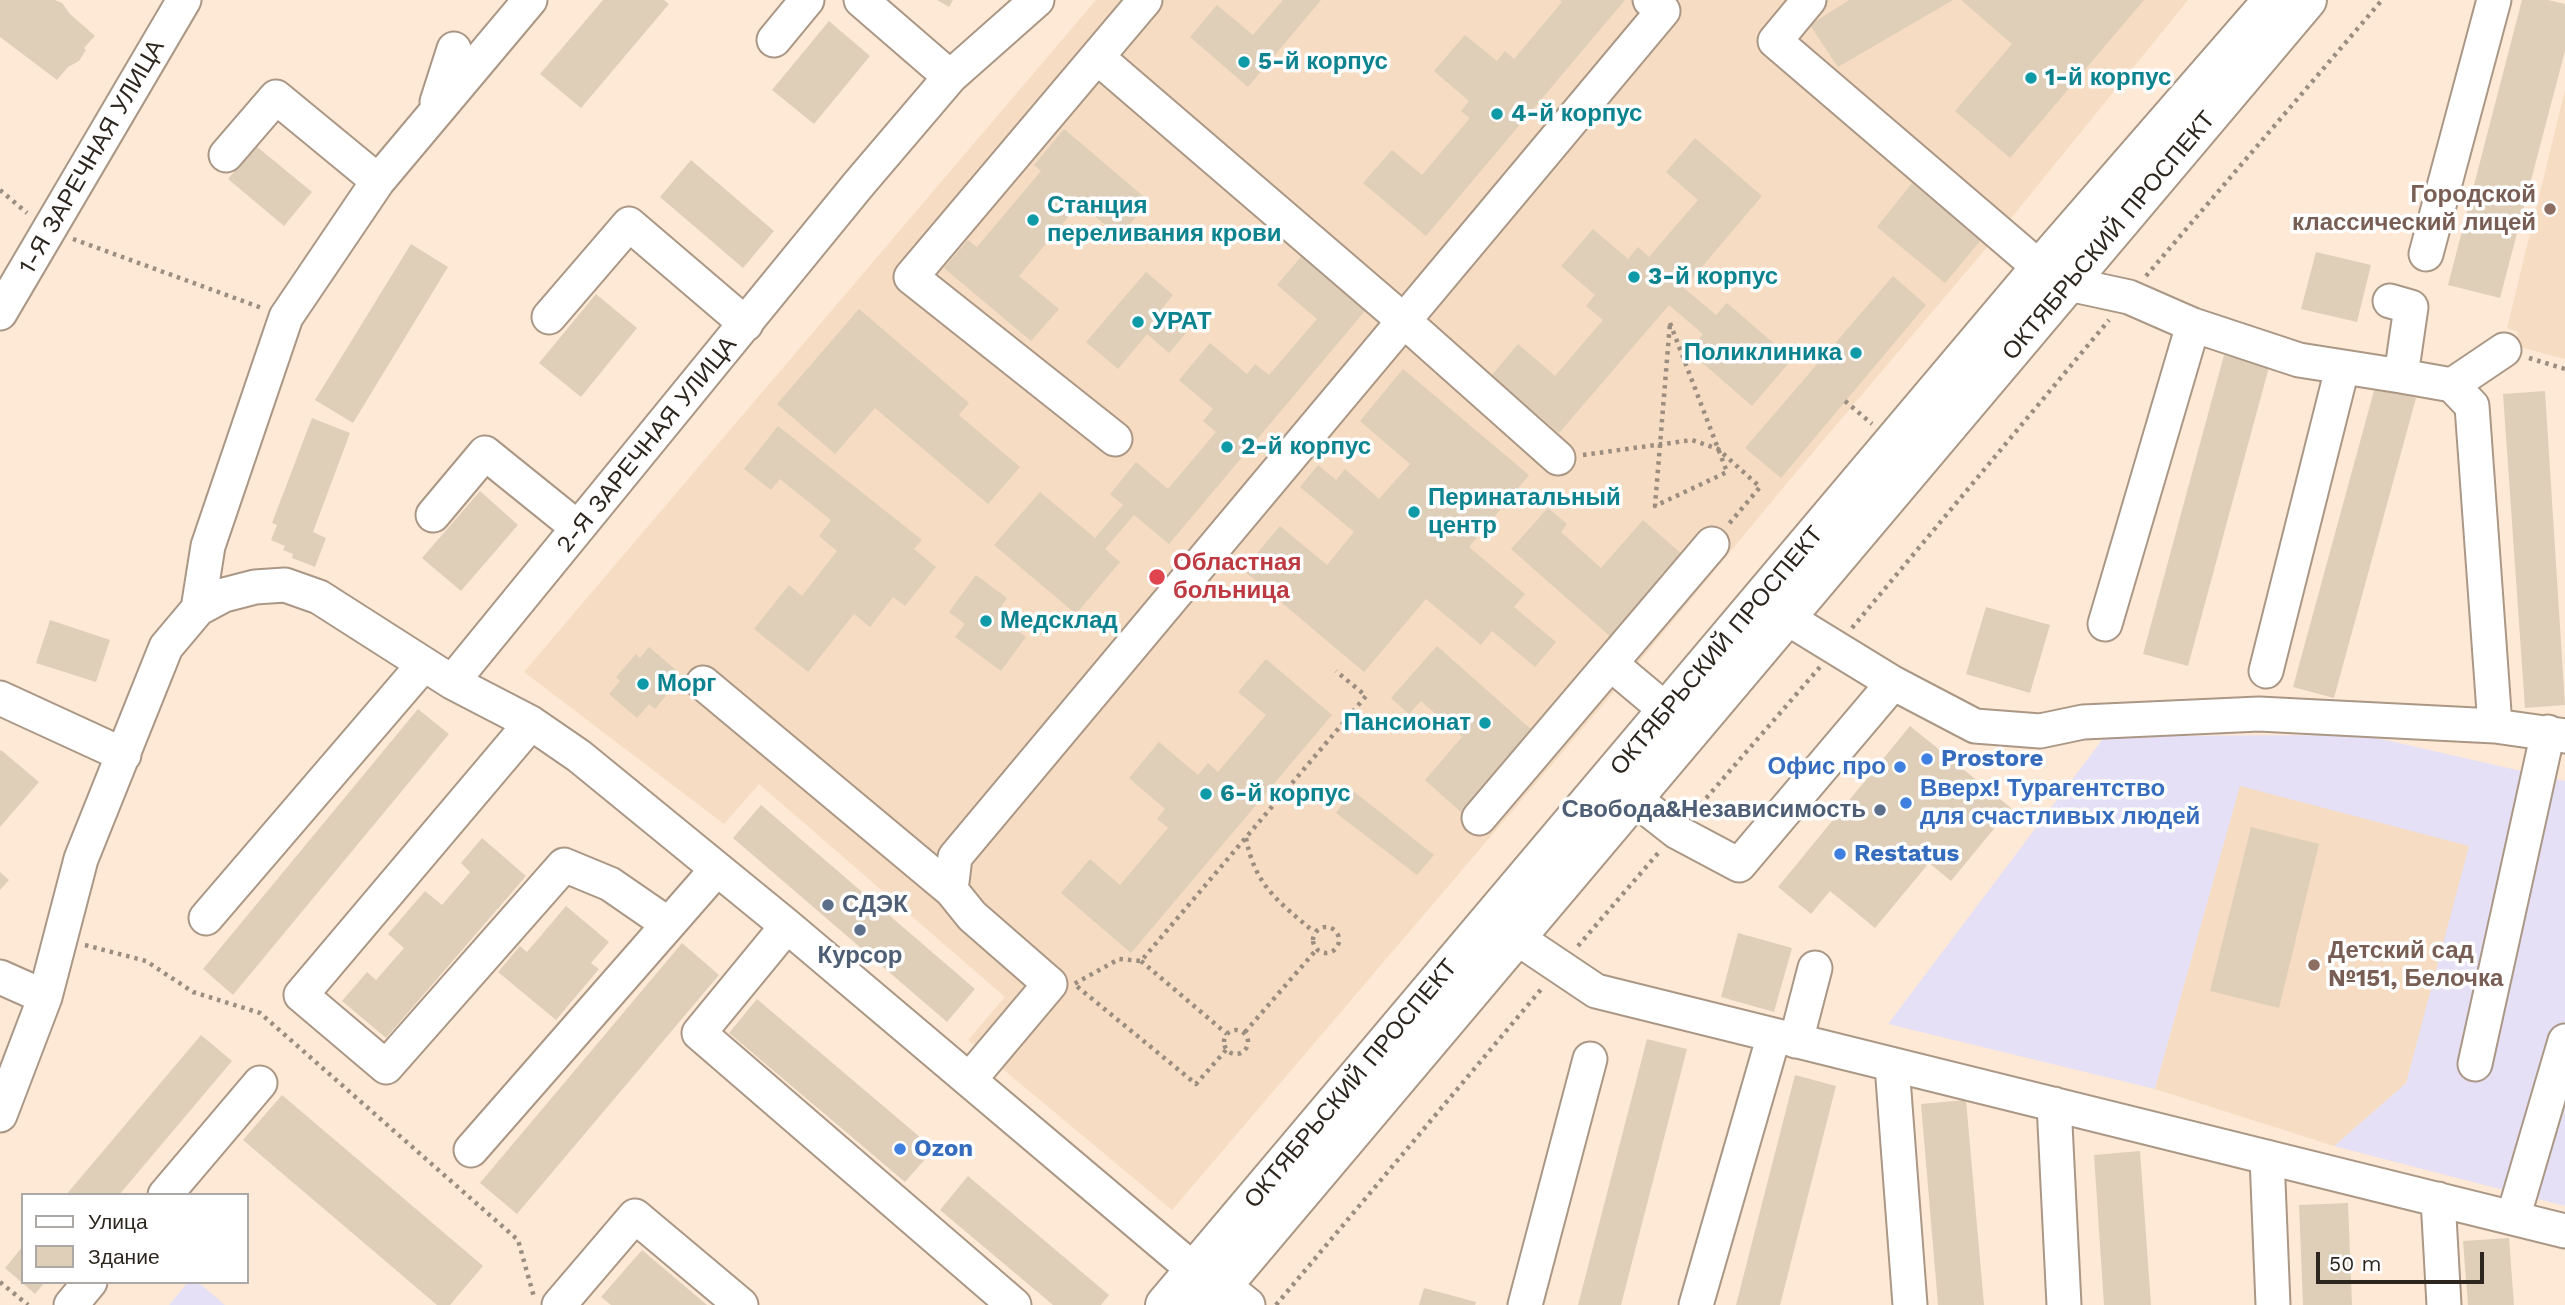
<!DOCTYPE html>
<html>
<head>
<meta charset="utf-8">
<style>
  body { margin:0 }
  #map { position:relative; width:2565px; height:1305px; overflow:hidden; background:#fee9d6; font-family:"Work Sans",sans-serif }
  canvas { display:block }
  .legend { position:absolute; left:21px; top:1193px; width:228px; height:91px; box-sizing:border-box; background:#fff; border:2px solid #aba8a5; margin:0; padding:9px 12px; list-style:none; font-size:21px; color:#2d261e }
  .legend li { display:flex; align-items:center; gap:14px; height:35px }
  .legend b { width:35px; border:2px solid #aba8a5 }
  .scale { position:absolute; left:2316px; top:1252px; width:168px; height:32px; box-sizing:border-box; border:4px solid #2d261e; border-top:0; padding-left:9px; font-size:21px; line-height:24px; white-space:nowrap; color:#2d261e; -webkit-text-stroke:5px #fff; paint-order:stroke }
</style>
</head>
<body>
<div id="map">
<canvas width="2565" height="1305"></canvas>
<ul class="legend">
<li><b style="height:9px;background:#fff"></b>Улица</li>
<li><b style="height:19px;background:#dfcfb9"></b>Здание</li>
</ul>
<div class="scale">50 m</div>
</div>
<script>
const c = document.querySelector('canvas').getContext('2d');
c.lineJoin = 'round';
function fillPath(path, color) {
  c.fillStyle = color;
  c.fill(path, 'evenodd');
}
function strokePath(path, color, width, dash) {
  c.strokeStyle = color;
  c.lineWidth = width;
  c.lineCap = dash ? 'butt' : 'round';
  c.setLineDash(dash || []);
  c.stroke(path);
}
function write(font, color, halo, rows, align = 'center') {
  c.font = font + ' "Work Sans",sans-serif';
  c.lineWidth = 7;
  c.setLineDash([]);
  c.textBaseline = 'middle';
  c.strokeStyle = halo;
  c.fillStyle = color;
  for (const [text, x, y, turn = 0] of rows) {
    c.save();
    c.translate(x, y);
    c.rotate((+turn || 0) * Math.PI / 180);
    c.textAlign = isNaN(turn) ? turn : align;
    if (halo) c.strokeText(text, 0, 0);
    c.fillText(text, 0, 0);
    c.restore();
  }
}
const industrial = new Path2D(`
  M 2364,735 L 2565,781 L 2565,1206 L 2334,1146 L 2406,1083 L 2468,846 L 2240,787 L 2155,1089 L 1888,1024 L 2105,736 Z
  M 188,1282 L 198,1282 L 225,1305 L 169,1305 Z`);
const built = new Path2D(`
  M 1096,0 L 2188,0 L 1999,233 L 1787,483 L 1630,673 L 1172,1210 L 968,1040 L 1005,997 L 759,784 L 724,824 L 524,672 Z
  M 2565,90 L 2565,359 L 2516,346 L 2518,332 L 2507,328 Z
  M 2240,786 L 2469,846 L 2406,1083 L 2334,1146 L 2155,1089 Z`);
const building = new Path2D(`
  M 0,0 L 55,0 L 62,3 L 70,14 L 95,36 L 84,48 L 86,50 L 79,61 L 68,67 L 57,80 L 0,37 Z
  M 603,0 L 664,0 L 669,4 L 581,108 L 540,74 Z
  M 937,0 L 953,0 L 949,7 Z
  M 1283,0 L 1321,0 L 1248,87 L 1190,37 L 1217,5 L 1253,35 Z
  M 1560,0 L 1625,0 L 1426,236 L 1363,183 L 1392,150 L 1422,175 L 1470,118 L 1461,111 L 1469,101 L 1434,71 L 1465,35 L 1497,61 L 1505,51 L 1514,59 L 1562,2 Z
  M 1849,0 L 1953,0 L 1838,67 L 1810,25 Z
  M 1961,0 L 2144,0 L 2010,158 L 1955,111 L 2012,44 Z
  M 2522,0 L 2548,0 L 2565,4 L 2565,51 L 2500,298 L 2448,285 Z
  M 829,21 L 870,56 L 814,124 L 772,90 Z
  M 1064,129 L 1149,201 L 1119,237 L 1080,203 L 1019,276 L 1059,309 L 1031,341 L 944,268 L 968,240 L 977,247 L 1041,171 L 1034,165 Z
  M 1695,138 L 1762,196 L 1684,288 L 1716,315 L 1727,303 L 1792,359 L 1752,406 L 1689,351 L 1703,334 L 1669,305 L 1559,433 L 1492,375 L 1518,344 L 1555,376 L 1603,320 L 1586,306 L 1595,295 L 1561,266 L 1593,229 L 1628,259 L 1638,247 L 1649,257 L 1698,200 L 1666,172 Z
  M 256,146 L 312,192 L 284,226 L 228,179 Z
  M 691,160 L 774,231 L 743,268 L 660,197 Z
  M 1912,183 L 1981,240 L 1945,283 L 1877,227 Z
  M 411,244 L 448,267 L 353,423 L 315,400 Z
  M 1306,251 L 1370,305 L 1169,544 L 1134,515 L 1105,549 L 1120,562 L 1076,614 L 994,545 L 1040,492 L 1095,538 L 1123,505 L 1110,494 L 1136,462 L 1168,489 L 1216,432 L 1203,421 L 1213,409 L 1179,380 L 1210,343 L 1247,374 L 1255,364 L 1269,375 L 1317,319 L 1277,285 Z
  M 2316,252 L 2371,265 L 2357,322 L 2301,309 Z
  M 1146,272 L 1173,295 L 1160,311 L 1186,333 L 1169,353 L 1147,334 L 1118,369 L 1086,342 Z
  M 1893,276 L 1926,305 L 1781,478 L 1745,448 Z
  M 596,294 L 637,328 L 581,397 L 539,363 Z
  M 859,309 L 969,403 L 959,415 L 1020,467 L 988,504 L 875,408 L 835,454 L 777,404 Z
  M 2224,355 L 2269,367 L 2188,666 L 2143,654 Z
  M 1403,369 L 1529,475 L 1469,547 L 1525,594 L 1514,607 L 1556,642 L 1535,667 L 1492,631 L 1481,645 L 1426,599 L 1364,672 L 1243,570 L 1280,526 L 1327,565 L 1354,532 L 1300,487 L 1318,465 L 1336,480 L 1345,469 L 1379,499 L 1410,464 L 1360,421 Z
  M 2375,387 L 2416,398 L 2334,698 L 2293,687 Z
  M 2545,391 L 2565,705 L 2525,708 L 2503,394 Z
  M 312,418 L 350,433 L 313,532 L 326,538 L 315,567 L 292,558 L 293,554 L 283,550 L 285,546 L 271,540 L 277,525 L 272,523 Z
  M 778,426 L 922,540 L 914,549 L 936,567 L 905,606 L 893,597 L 870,627 L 854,614 L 808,672 L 754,629 L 789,585 L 802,596 L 837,551 L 819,536 L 831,520 L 780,479 L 771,490 L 744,469 Z
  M 480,491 L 518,525 L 461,591 L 422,558 Z
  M 1548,508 L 1567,524 L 1561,532 L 1601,568 L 1643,520 L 1684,556 L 1612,638 L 1511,549 Z
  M 976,575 L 1007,598 L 1001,607 L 1014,617 L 1009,624 L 1026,637 L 1001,671 L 955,637 L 965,624 L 949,612 Z
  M 1986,607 L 2050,625 L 2030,693 L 1966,674 Z
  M 50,620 L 110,640 L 96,682 L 36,663 Z
  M 1437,646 L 1534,732 L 1462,813 L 1425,780 L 1462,737 L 1421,701 L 1409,714 L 1391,698 Z
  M 649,647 L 676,670 L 666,682 L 673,687 L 655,709 L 649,704 L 637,718 L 609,694 L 620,681 L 616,677 L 636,654 L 640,658 Z
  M 1266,659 L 1332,715 L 1131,953 L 1061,893 L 1090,859 L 1120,885 L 1168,828 L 1157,819 L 1165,809 L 1129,778 L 1159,742 L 1198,775 L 1208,763 L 1218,772 L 1266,715 L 1238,692 Z
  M 418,709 L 449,734 L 233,995 L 203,969 Z
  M 1910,726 L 2011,808 L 1951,881 L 1929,863 L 1875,928 L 1830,891 L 1811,914 L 1778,887 Z
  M 1,750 L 39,782 L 0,827 L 0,751 Z
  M 1352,790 L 1434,855 L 1417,875 L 1336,813 Z
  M 761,805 L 975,989 L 947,1022 L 733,838 Z
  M 2251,827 L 2319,844 L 2279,1008 L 2210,991 Z
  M 482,838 L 526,876 L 386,1038 L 342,1001 L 367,972 L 376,980 L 404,948 L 388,934 L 425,891 L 442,905 L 470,872 L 461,863 Z
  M 0,872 L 9,880 L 0,890 Z
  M 566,906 L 609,942 L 591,963 L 599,969 L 556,1020 L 498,972 L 520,946 L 527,952 Z
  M 1738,933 L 1792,948 L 1774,1012 L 1721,997 Z
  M 682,943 L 719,975 L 517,1214 L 480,1183 Z
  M 757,999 L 934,1149 L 905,1182 L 729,1033 Z
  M 201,1035 L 232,1061 L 119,1195 L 66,1195 Z
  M 1647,1039 L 1687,1049 L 1621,1305 L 1578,1305 Z
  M 1795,1075 L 1836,1086 L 1780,1305 L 1736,1305 Z
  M 282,1095 L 483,1266 L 450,1305 L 437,1305 L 243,1140 Z
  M 1966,1100 L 1984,1305 L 1938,1305 L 1921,1104 Z
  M 2140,1151 L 2151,1305 L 2104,1305 L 2094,1155 Z
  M 968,1176 L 1109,1295 L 1101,1305 L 1053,1305 L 940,1210 Z
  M 2348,1203 L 2352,1305 L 2303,1305 L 2299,1205 Z
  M 2509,1238 L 2514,1305 L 2468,1305 L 2463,1241 Z
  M 23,1246 L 23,1282 L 45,1282 L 35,1294 L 5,1268 Z
  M 642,1250 L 707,1305 L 611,1305 L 601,1297 Z
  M 1424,1288 L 1476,1302 L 1475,1305 L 1419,1305 Z`);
const path = new Path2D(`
  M 0,190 L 27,213
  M 73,239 L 262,308
  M 2146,276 L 2382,0
  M 1670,323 L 1727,472 L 1655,506 Z
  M 2529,358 L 2565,369
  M 1845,401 L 1872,424
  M 1583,455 L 1692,440 L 1718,449 L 1760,487 L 1728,525
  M 1852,628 L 2109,320
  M 1695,811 L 1820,667
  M 1246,838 C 1255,886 1279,902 1314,932
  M1313 940a13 13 0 1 1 26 0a13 13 0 1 1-26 0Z
  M 85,945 L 146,961 L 193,992 L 260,1013 L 518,1240 L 534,1297
  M 1578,946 L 1659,852
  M 1141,961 L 1227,1034
  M1224 1042a12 12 0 1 1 24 0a12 12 0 1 1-24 0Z
  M 1245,1032 L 1317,949
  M 1226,1050 L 1196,1084 L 1074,984 L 1119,959 L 1141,961 L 1366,696 L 1336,671
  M 0,1282 L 28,1305
  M 1276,1305 L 1543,987`);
const minor = new Path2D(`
  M 861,0 L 950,77
  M 1809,0 L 1775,41 L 2040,268
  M 774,40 L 807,0
  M 1097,57 L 1403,320 L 1558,458
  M 437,102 L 454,49
  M 226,155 L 276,97 L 378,181
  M 2426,254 L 2494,0
  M 2069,284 L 2129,297 L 2193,325 L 2299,360 L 2401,376 L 2411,307 L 2390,301
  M 0,313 L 184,0
  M 549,317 L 629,224 L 746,324
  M 2401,376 L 2452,385 L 2504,350
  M 2452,385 L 2472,406 L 2495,726
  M 1115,439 L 911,277 L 1145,0
  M 433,515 L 485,453 L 578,528
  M 198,609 L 208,546 L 286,317 L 378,181 L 530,0
  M 1787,618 L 1893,683 L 1975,726 L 2040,731 L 2083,722 L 2259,714 L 2495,726 L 2565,736
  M 2105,624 L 2193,325
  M 1611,664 L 1667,711
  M 2266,671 L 2342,369
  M 452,682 L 858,185 L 950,77 L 1037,0
  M 703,683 L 951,890
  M 0,698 L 124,755
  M 531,723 L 301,995 L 386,1067 L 564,865 L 610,884 L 668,924
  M 1635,799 L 1677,832 L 1739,865 L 1893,683
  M 1479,818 L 1712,544
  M 206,918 L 424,664
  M 787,926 L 699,1033 L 1014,1305
  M 1517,938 L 1596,991 L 2565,1231
  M 0,977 L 45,997
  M 1796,1041 L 1815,968
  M 2475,1064 L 2548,732
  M 1892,1065 L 1910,1305
  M 970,1079 L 1050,984 L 972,916 L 951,890 L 955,857 L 1663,11 L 1650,0
  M 2054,1104 L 2064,1305
  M 0,1115 L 45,997 L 81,859 L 166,647 L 198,609 L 224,595 L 255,587 L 285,585 L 319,597 L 452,682 L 531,723 L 579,756 L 787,926 L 1214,1287
  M 471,1150 L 717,869
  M 2267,1157 L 2273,1305
  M 165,1195 L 260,1083
  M 2438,1199 L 2444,1305
  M 2513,1218 L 2565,1041
  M 1223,1285 L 1248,1305
  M 71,1305 L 90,1282
  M 559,1305 L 635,1216 L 741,1305
  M 1525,1305 L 1590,1059
  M 1696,1305 L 1774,1035`);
const major = new Path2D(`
  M 1165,1305 L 2040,268 L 2273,0
  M 1206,1305 L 2307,0`);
const markers = [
  [1244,62,7,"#0f9aa8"],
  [2031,78,7,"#0f9aa8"],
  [1497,114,7,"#0f9aa8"],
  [2550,209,7,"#8d6e63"],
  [1033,220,7,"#0f9aa8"],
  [1634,277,7,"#0f9aa8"],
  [1138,322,7,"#0f9aa8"],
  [1856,353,7,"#0f9aa8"],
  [1227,447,7,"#0f9aa8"],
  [1414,512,7,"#0f9aa8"],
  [1157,577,9,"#e0444e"],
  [986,621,7,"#0f9aa8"],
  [643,684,7,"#0f9aa8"],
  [1485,723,7,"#0f9aa8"],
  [1927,759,7,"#3f7fe0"],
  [1900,767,7,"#3f7fe0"],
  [1206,794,7,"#0f9aa8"],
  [1906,803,7,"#3f7fe0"],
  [1880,810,7,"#5c6f8a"],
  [1840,854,7,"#3f7fe0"],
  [828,905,7,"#5c6f8a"],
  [860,930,7,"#5c6f8a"],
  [2314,965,7,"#8d6e63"],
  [900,1149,7,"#3f7fe0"]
];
const cultureNames = [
  ["5-й корпус",1258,62],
  ["1-й корпус",2045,78],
  ["4-й корпус",1511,114],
  ["Станция",1047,206],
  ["переливания крови",1047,234],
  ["3-й корпус",1648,277],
  ["УРАТ",1152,322],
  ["Поликлиника",1842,353,"right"],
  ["2-й корпус",1241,447],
  ["Перинатальный",1428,498],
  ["центр",1428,526],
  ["Медсклад",1000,621],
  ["Морг",657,684],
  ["Пансионат",1471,723,"right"],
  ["6-й корпус",1220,794]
];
const streetNames = [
  ["1-Я ЗАРЕЧНАЯ УЛИЦА",92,157,-60],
  ["ОКТЯБРЬСКИЙ ПРОСПЕКТ",2109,236,-50],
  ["2-Я ЗАРЕЧНАЯ УЛИЦА",647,445,-51],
  ["ОКТЯБРЬСКИЙ ПРОСПЕКТ",1717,651,-50],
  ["ОКТЯБРЬСКИЙ ПРОСПЕКТ",1351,1084,-50]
];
const educationNames = [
  ["Городской",2536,195],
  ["классический лицей",2536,223],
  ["Детский сад",2328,951,"left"],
  ["№151, Белочка",2328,979,"left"]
];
const healthNames = [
  ["Областная",1173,563],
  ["больница",1173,591]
];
const shopNames = [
  ["Prostore",1941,759],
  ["Офис про",1886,767,"right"],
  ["Вверх! Турагентство",1920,789],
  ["для счастливых людей",1920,817],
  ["Restatus",1854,854],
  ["Ozon",914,1149]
];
const serviceNames = [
  ["Свобода&Независимость",1866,810],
  ["СДЭК",842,905,"left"],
  ["Курсор",860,956,"center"]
];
fillPath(industrial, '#e5e0f6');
fillPath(built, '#f5dcc2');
fillPath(building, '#dfcfb9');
strokePath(minor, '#aa9785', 37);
strokePath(major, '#aa9785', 42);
strokePath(path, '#9b8d7f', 4.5, [3.5, 5]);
strokePath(minor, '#fff', 33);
strokePath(major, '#fff', 38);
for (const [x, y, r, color] of markers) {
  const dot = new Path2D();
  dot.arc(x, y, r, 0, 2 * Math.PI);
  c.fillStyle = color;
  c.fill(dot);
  strokePath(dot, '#fff', 2.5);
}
write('bold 24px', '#0d838f', '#fff', cultureNames, 'left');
write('24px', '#2d261e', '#fff', streetNames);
write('bold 24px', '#785e54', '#fff', educationNames, 'right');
write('bold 24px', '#be3a42', '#fff', healthNames, 'left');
write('bold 24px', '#366cbe', '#fff', shopNames, 'left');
write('bold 24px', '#4e5e75', '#fff', serviceNames, 'right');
</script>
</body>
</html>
